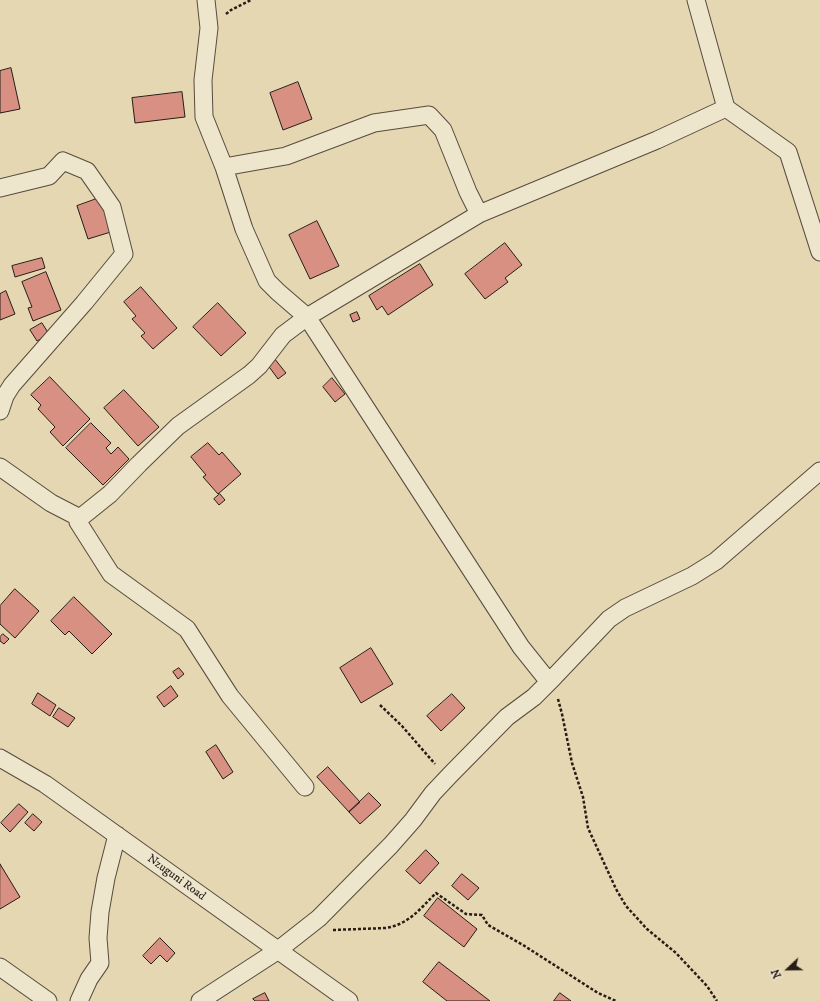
<!DOCTYPE html>
<html>
<head>
<meta charset="utf-8">
<style>
  body { margin:0 }
  #map { position:relative; width:820px; height:1001px; overflow:hidden; background:#e4d7b1; font-family:"IM FELL DW Pica",serif }
  canvas { display:block }
  .north { position:absolute; left:768px; top:949px; width:40px; height:40px; -webkit-text-stroke:3px #ede5cc; paint-order:stroke; rotate:248deg; font-size:11px; font-weight:700; line-height:16px; text-align:center; color:#281c17 }
  .north::after { content:''; display:block; margin:auto; width:14px; height:18px; background:#281c17; clip-path:polygon(50% 0,100% 100%,50% 72%,0 100%) }
</style>
</head>
<body>
<div id="map">
<canvas width="820" height="1001"></canvas>
<div class="north">N</div>
</div>
<script>
const c = document.querySelector('canvas').getContext('2d');
c.lineJoin = 'round';
function fillPath(path, color) {
  c.fillStyle = color;
  c.fill(path, 'evenodd');
}
function strokePath(path, color, width, dash) {
  c.strokeStyle = color;
  c.lineWidth = width;
  c.lineCap = dash ? 'butt' : 'round';
  c.setLineDash(dash || []);
  c.stroke(path);
}
function write(font, color, halo, rows, align = 'center') {
  c.font = font + ' "IM FELL DW Pica",serif';
  c.lineWidth = 3;
  c.setLineDash([]);
  c.textBaseline = 'middle';
  c.strokeStyle = halo;
  c.fillStyle = color;
  for (const [text, x, y, turn = 0] of rows) {
    c.save();
    c.translate(x, y);
    c.rotate((+turn || 0) * Math.PI / 180);
    c.textAlign = isNaN(turn) ? turn : align;
    if (halo) c.strokeText(text, 0, 0);
    c.fillText(text, 0, 0);
    c.restore();
  }
}
const building = new Path2D(`
  M 11,68 L 20,109 L 0,113 L 0,71 Z
  M 298,82 L 312,119 L 283,130 L 270,93 Z
  M 182,92 L 185,117 L 135,123 L 132,98 Z
  M 102,197 L 114,231 L 88,239 L 77,206 Z
  M 317,221 L 339,266 L 310,279 L 289,235 Z
  M 505,243 L 522,265 L 505,278 L 508,282 L 485,299 L 465,274 Z
  M 42,258 L 45,268 L 15,277 L 12,266 Z
  M 420,264 L 433,285 L 388,315 L 382,306 L 377,310 L 369,296 Z
  M 46,272 L 61,310 L 33,321 L 28,308 L 32,307 L 22,282 Z
  M 141,287 L 177,328 L 153,349 L 141,336 L 145,333 L 132,319 L 136,316 L 124,302 Z
  M 6,291 L 15,314 L 0,320 L 0,294 Z
  M 218,303 L 246,333 L 221,356 L 193,327 Z
  M 357,312 L 360,319 L 353,322 L 350,315 Z
  M 42,323 L 49,334 L 37,341 L 30,330 Z
  M 274,358 L 286,373 L 278,379 L 267,364 Z
  M 50,377 L 90,419 L 63,446 L 50,432 L 55,427 L 38,409 L 41,405 L 31,395 Z
  M 332,378 L 345,394 L 335,402 L 323,387 Z
  M 124,390 L 159,427 L 138,446 L 104,408 Z
  M 91,423 L 111,443 L 106,448 L 111,454 L 118,447 L 129,459 L 103,485 L 66,448 Z
  M 208,443 L 219,455 L 222,452 L 241,474 L 218,494 L 203,477 L 206,475 L 191,457 Z
  M 220,494 L 225,500 L 219,505 L 214,499 Z
  M 15,589 L 39,611 L 15,638 L 0,624 L 0,606 Z
  M 74,597 L 112,634 L 92,654 L 69,631 L 65,635 L 51,621 Z
  M 3,634 L 9,639 L 4,644 L 0,641 L 0,637 Z
  M 371,648 L 393,684 L 361,703 L 340,668 Z
  M 179,668 L 184,674 L 178,679 L 173,672 Z
  M 171,686 L 178,696 L 164,707 L 157,697 Z
  M 38,693 L 56,705 L 50,716 L 32,704 Z
  M 452,694 L 465,708 L 441,731 L 427,716 Z
  M 59,708 L 75,718 L 68,727 L 53,717 Z
  M 216,745 L 233,772 L 223,779 L 206,752 Z
  M 328,767 L 360,802 L 349,812 L 317,777 Z
  M 369,793 L 381,805 L 360,824 L 349,812 Z
  M 19,804 L 28,812 L 10,832 L 1,823 Z
  M 33,814 L 42,822 L 34,831 L 25,823 Z
  M 426,850 L 439,863 L 420,884 L 406,871 Z
  M 0,864 L 20,897 L 0,909 Z
  M 462,874 L 479,888 L 468,900 L 452,886 Z
  M 438,898 L 477,929 L 464,947 L 424,916 Z
  M 160,938 L 175,953 L 167,962 L 160,955 L 151,964 L 143,956 Z
  M 439,962 L 490,1001 L 447,1001 L 423,982 Z
  M 265,993 L 269,1001 L 255,1001 L 253,999 Z
  M 560,993 L 571,1001 L 554,1001 Z`);
const path = new Path2D(`
  M 226,14 L 231,10 L 251,0
  M 558,699 L 562,714 L 572,763 L 583,797 L 588,828 L 616,889 L 626,906 L 647,929 L 676,953 L 707,986 L 717,1001
  M 380,705 L 402,726 L 435,764
  M 333,930 L 386,928 C 409,924 420,909 436,893 L 466,914 L 482,915 L 488,925 L 523,945 L 598,993 L 616,1001`);
const street = new Path2D(`
  M 206,0 L 209,28 L 203,80 L 204,117 L 224,167 L 244,229 L 267,281 L 278,292 L 307,317 L 521,647 L 549,682
  M 696,0 L 726,108 L 788,152 L 820,252
  M 224,167 L 286,156 L 374,123 L 429,115 L 443,130 L 468,192 L 479,214
  M 0,188 L 49,176 L 63,161 L 87,171 L 112,207 L 124,254 L 84,303 L 12,385 L 5,396 L 0,411
  M 0,467 L 51,503 L 80,518
  M 0,758 L 45,784 L 349,1001
  M 305,787 L 230,696 L 187,629 L 111,574 L 78,522 L 80,518 L 110,494 L 139,464 L 178,426 L 249,375 L 259,366 L 283,335 L 307,317 L 479,214 L 657,140 L 726,108
  M 0,967 L 48,1001
  M 79,1001 L 89,979 L 100,963 L 98,938 L 100,912 L 106,878 L 117,835
  M 200,1001 L 277,951 L 319,918 L 391,845 L 413,820 L 433,793 L 450,775 L 507,717 L 534,697 L 553,678 L 609,619 L 625,608 L 692,576 L 716,561 L 820,471`);
const streetNames = [
  ["Nzuguni Road",176,878,36]
];
fillPath(building, '#d79081');
strokePath(building, '#281c17', 1);
strokePath(street, '#574b3e', 19);
strokePath(path, '#281c17', 2.5, [3, 2]);
strokePath(street, '#ede5cc', 17);
write('12px', '#281c17', '#ede5cc', streetNames);
</script>
</body>
</html>
